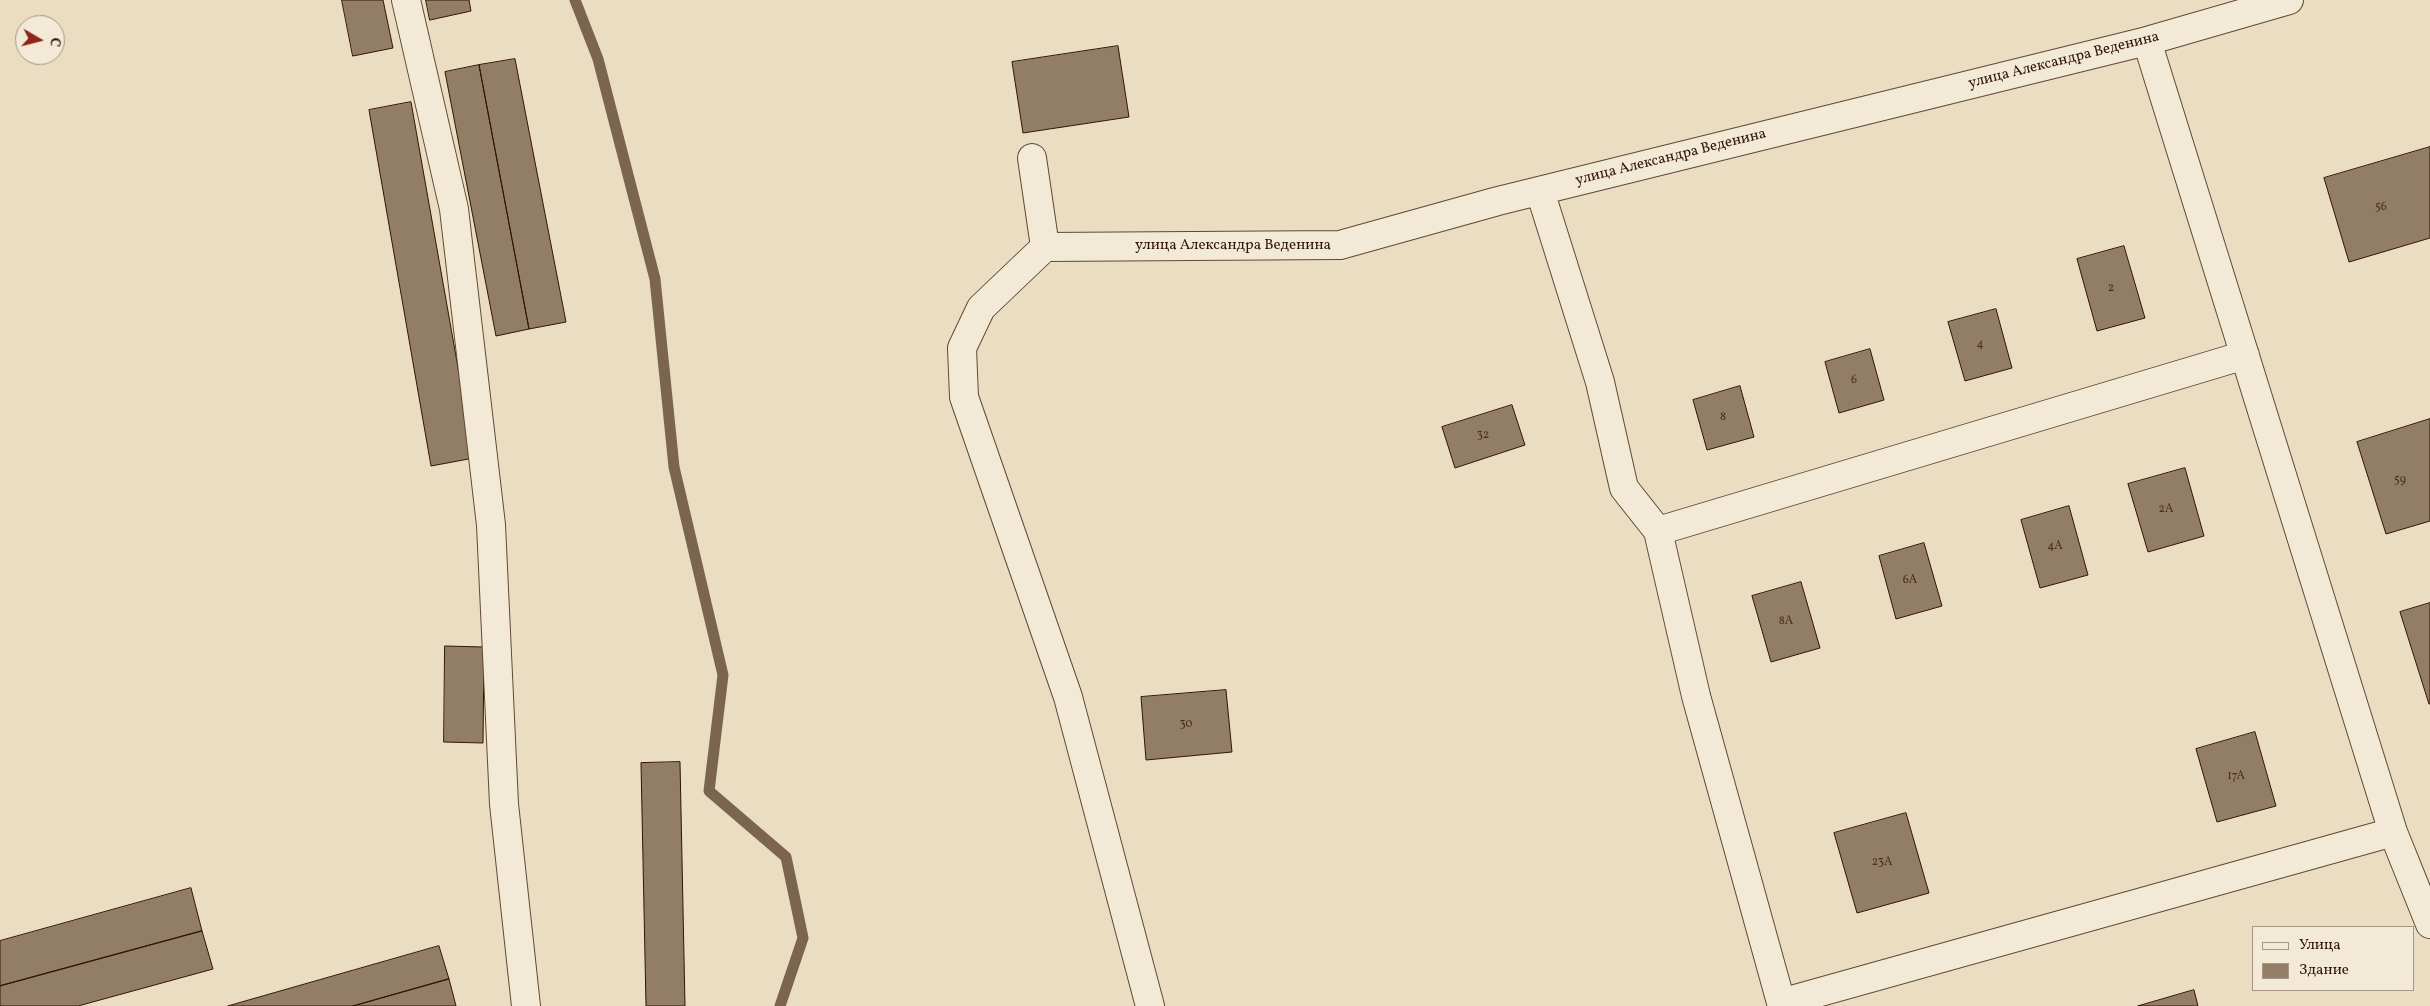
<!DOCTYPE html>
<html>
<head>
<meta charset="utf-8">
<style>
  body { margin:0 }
  #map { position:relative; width:2430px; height:1006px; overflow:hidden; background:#ebddc2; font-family:Vollkorn,serif }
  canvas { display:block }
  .legend { position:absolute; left:2252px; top:926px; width:162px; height:65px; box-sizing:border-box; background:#f2e9d7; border:1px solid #a59582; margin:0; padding:6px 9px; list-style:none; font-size:15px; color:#321602 }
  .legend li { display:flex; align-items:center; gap:10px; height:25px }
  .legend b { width:25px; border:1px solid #a59582 }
  .north { position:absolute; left:15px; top:15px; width:50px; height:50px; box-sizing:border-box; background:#f2e9d7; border:1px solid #a59582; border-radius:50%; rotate:98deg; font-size:14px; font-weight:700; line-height:20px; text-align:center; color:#321602 }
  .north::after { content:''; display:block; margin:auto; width:18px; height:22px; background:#8f2418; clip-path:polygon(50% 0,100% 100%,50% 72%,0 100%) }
</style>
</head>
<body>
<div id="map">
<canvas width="2430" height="1006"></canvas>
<ul class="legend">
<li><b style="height:6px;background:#f2e9d7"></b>Улица</li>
<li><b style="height:14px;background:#927d66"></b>Здание</li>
</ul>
<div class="north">С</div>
</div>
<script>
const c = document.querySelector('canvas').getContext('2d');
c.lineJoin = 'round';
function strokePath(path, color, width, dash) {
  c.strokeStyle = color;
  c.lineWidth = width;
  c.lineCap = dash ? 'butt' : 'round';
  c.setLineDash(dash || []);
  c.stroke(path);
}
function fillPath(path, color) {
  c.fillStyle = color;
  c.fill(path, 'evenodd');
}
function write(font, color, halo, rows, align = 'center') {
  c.font = font + ' Vollkorn,serif';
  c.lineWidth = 5;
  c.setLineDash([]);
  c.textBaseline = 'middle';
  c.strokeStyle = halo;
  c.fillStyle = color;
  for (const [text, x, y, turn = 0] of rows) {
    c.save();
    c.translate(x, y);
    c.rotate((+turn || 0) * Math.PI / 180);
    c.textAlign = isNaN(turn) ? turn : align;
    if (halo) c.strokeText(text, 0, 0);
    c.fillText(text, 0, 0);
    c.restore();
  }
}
const stream = new Path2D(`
  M 575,0 L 598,59 L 655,279 L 674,467 L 723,675 L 709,791 L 786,857 L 803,938 L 780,1006`);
const building = new Path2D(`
  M 342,0 L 383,0 L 393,48 L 353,56 Z
  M 426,0 L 469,0 L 471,11 L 430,20 Z
  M 1118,46 L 1129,117 L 1023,133 L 1012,62 Z
  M 515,59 L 566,322 L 529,329 L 479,65 Z
  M 479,65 L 529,329 L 496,336 L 445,72 Z
  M 411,102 L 474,458 L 431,466 L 369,110 Z
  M 2430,147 L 2430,238 L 2349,262 L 2324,178 Z
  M 2124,246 L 2145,318 L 2097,331 L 2077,259 Z
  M 1996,309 L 2012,368 L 1965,381 L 1948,322 Z
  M 1870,349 L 1884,400 L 1839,413 L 1825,362 Z
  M 1740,386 L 1754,437 L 1707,450 L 1693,400 Z
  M 1512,405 L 1525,445 L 1455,468 L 1442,427 Z
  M 2430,419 L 2430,521 L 2386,534 L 2357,442 Z
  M 2185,468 L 2204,536 L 2148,552 L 2128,484 Z
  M 2069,506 L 2088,575 L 2040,588 L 2021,520 Z
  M 1924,543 L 1942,606 L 1896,619 L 1879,556 Z
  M 1801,582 L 1820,648 L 1771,662 L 1752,596 Z
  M 2430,603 L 2430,704 L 2429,704 L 2400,612 Z
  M 445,646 L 484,647 L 483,743 L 444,742 Z
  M 1226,690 L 1232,752 L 1146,760 L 1141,697 Z
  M 2255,732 L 2276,806 L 2217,822 L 2196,749 Z
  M 680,762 L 685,1006 L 646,1006 L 641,763 Z
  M 1906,813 L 1929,893 L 1857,913 L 1834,833 Z
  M 191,888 L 202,931 L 0,986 L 0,941 Z
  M 202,931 L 213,969 L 78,1006 L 0,1006 L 0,986 Z
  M 439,946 L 449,979 L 353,1006 L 228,1006 Z
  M 449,979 L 456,1006 L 353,1006 Z
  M 2194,990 L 2198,1006 L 2138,1006 Z`);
const minor = new Path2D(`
  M 406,0 L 454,209 L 491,525 L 504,804 L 526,1006
  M 2147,41 L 2393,832 L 2430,924
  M 1032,158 L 1045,247
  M 1540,191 L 1600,382 L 1624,488 L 1658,531
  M 1045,247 L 1340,245 L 1498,201 L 2147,41 L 2289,0
  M 1045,247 L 981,308 L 962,348 L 964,397 L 1068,697 L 1150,1006
  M 1781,1003 L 2393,832
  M 1782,1006 L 1696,696 L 1658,531 L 2245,355`);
const numberNames = [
  ["56",2381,208],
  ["2",2111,289],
  ["4",1980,345],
  ["6",1854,381],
  ["8",1723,418],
  ["32",1483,436],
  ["59",2400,481],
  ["2А",2166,510],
  ["4А",2055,547],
  ["6А",1910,581],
  ["8А",1786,622],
  ["30",1186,725],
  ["17А",2236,777],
  ["23А",1882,863]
];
const streetNames = [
  ["улица Александра Веденина",2064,61,-14],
  ["улица Александра Веденина",1671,158,-14],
  ["улица Александра Веденина",1233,246]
];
strokePath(stream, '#7b654e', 11);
fillPath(building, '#927d66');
strokePath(building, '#321602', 1);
strokePath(minor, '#604832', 30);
strokePath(minor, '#f2e9d7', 28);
write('12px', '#4a301b', null, numberNames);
write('15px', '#321602', '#f2e9d7', streetNames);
</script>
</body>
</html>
